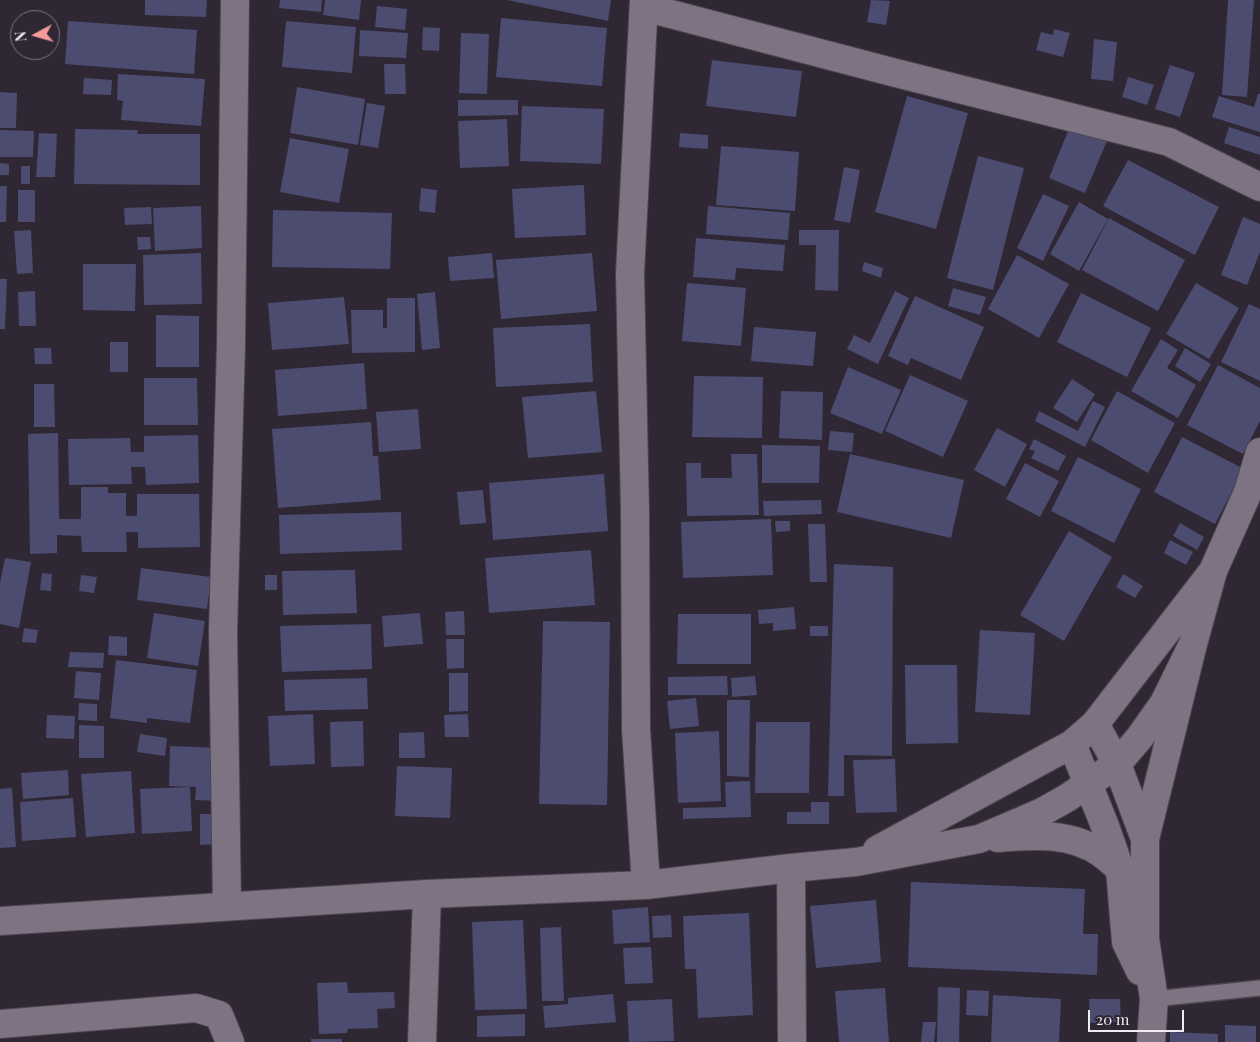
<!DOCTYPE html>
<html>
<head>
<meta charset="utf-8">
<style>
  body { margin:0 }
  #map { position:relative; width:1260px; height:1042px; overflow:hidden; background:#2f2733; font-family:"Playfair Display",serif }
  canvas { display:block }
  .north { position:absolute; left:10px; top:10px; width:50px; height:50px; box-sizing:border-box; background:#2f2733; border:1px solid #7d7680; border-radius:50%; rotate:264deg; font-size:14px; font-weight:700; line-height:20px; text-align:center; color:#f1ecf4 }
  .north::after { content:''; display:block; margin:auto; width:18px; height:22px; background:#f59b9b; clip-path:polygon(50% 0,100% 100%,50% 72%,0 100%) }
  .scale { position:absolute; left:1088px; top:1010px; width:96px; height:22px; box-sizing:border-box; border:2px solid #f1ecf4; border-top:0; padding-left:6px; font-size:15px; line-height:18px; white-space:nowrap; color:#f1ecf4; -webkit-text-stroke:4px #2f2733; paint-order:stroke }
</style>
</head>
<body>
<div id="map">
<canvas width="1260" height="1042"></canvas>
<div class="north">N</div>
<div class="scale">20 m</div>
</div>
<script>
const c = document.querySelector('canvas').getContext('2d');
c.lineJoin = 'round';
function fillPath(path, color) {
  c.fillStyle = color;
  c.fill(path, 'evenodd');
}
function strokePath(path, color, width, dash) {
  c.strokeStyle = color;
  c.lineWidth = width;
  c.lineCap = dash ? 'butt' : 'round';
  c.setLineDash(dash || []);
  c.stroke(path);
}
const building = new Path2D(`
  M 145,0 L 207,0 L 206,17 L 145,15 Z
  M 280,0 L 322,0 L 321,12 L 279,8 Z
  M 325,0 L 361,0 L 359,20 L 323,15 Z
  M 507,0 L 611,0 L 608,21 Z
  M 871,0 L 890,1 L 886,25 L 867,22 Z
  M 1228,0 L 1254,0 L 1247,97 L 1222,95 Z
  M 377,6 L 407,9 L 405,30 L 375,27 Z
  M 501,18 L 607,28 L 602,86 L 496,77 Z
  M 68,21 L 197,30 L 194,74 L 65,64 Z
  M 286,21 L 356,27 L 352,73 L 282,67 Z
  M 423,27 L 440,28 L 439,51 L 422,50 Z
  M 1054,29 L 1070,33 L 1063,57 L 1036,50 L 1041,32 L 1053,35 Z
  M 360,30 L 408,33 L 406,58 L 359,56 Z
  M 461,33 L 489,34 L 487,94 L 459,93 Z
  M 1094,39 L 1117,42 L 1113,81 L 1091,79 Z
  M 712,60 L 802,71 L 796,117 L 706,106 Z
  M 384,64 L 405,64 L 406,94 L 385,94 Z
  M 1170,65 L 1195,73 L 1180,117 L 1155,109 Z
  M 118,74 L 205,79 L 201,126 L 121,120 L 123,101 L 117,100 Z
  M 1128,77 L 1154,85 L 1147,105 L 1122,97 Z
  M 84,78 L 112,80 L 111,95 L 83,94 Z
  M 297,87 L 365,99 L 358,145 L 290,133 Z
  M 0,92 L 17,93 L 16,128 L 0,128 Z
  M 1258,94 L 1260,94 L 1260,132 L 1212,117 L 1219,96 L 1254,107 Z
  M 907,96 L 968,113 L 936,229 L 875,212 Z
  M 458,100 L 518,100 L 518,115 L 458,116 Z
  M 367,103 L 385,106 L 378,148 L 360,145 Z
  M 522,106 L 604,109 L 601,164 L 520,161 Z
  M 507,119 L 509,166 L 460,168 L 458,121 Z
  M 1070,126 L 1107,141 L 1085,193 L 1049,178 Z
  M 1229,127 L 1260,137 L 1260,155 L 1224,143 Z
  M 75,129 L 138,130 L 137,134 L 200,134 L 200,185 L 74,184 Z
  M 0,130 L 34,131 L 33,157 L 0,157 Z
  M 39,133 L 57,134 L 55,177 L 36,177 Z
  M 680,133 L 708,135 L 708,149 L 679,147 Z
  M 290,138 L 349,149 L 339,203 L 280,192 Z
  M 721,146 L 799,152 L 795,211 L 716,205 Z
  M 978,156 L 1024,168 L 993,290 L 947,278 Z
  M 1128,160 L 1219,207 L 1195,255 L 1103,206 Z
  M 0,163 L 9,164 L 9,175 L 0,175 Z
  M 21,166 L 30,166 L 30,184 L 21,184 Z
  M 844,167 L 860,170 L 850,223 L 834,220 Z
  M 584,185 L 586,235 L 515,238 L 512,189 Z
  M 0,186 L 7,186 L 6,222 L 0,222 Z
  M 421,188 L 437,190 L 435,213 L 419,211 Z
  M 18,190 L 35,190 L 35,222 L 18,222 Z
  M 1043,194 L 1069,206 L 1043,261 L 1017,248 Z
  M 1079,202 L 1108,219 L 1079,271 L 1050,254 Z
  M 201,206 L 202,248 L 155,251 L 153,208 Z
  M 708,206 L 790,213 L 788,240 L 706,234 Z
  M 151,207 L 152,224 L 125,225 L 124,208 Z
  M 273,210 L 392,213 L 390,269 L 272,267 Z
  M 1243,217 L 1260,224 L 1260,252 L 1247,285 L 1221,275 Z
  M 1109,218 L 1185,260 L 1158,311 L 1082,270 Z
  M 31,230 L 33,273 L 17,274 L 14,231 Z
  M 799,230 L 839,230 L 838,291 L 815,290 L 816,245 L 799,245 Z
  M 137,237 L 150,237 L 151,249 L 138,250 Z
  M 696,238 L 785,245 L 783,271 L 736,268 L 735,280 L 693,277 Z
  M 201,253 L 202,304 L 144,305 L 143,255 Z
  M 492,253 L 494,278 L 450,281 L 448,257 Z
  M 592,253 L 597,311 L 501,319 L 496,260 Z
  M 1017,255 L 1069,284 L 1039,338 L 988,309 Z
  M 864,262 L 883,268 L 881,278 L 862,271 Z
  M 83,264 L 136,264 L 135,311 L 83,310 Z
  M 0,279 L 7,279 L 5,329 L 0,329 Z
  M 687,283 L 746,288 L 741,346 L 682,341 Z
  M 1196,283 L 1239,308 L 1209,359 L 1166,334 Z
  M 953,288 L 986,297 L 980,315 L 948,306 Z
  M 35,291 L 36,326 L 19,326 L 18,292 Z
  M 895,291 L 909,298 L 878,364 L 847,349 L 854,335 L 870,343 Z
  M 435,292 L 440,348 L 422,350 L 417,294 Z
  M 1081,293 L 1151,328 L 1127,377 L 1057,342 Z
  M 915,296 L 984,327 L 961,380 L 911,358 L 908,365 L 888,356 Z
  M 344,297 L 349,344 L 272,350 L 268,303 Z
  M 387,298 L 415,298 L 415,352 L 352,353 L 351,310 L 383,310 L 383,328 L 387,328 Z
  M 1249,304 L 1260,309 L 1260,381 L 1221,362 Z
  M 156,315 L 199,316 L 199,367 L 156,367 Z
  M 590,324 L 593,382 L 496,387 L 493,328 Z
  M 754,327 L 816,332 L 813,366 L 751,361 Z
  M 1161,339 L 1178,350 L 1167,368 L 1196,385 L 1178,418 L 1131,391 Z
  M 110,342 L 128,342 L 128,372 L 110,372 Z
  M 34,348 L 51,348 L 52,364 L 35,364 Z
  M 1185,348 L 1211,364 L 1200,382 L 1175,366 Z
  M 364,363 L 367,409 L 278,416 L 275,370 Z
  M 1218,365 L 1260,388 L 1260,421 L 1243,454 L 1187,425 Z
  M 848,367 L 901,390 L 882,434 L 830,413 Z
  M 910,375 L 968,401 L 943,457 L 885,431 Z
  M 694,376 L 763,377 L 762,438 L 692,437 Z
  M 144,378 L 197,378 L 198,425 L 144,425 Z
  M 1072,379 L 1095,394 L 1077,422 L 1053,408 Z
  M 34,384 L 54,384 L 55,427 L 34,427 Z
  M 596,391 L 602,452 L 528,458 L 522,397 Z
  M 781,391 L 823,392 L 822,440 L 779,438 Z
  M 1117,391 L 1175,423 L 1148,473 L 1091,440 Z
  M 1093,401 L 1105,407 L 1085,447 L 1035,421 L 1039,411 L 1078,431 Z
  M 418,409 L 421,449 L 379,452 L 376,412 Z
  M 371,422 L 373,456 L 378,456 L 381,500 L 278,508 L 272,429 Z
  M 997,428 L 1027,444 L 1005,487 L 974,470 Z
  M 830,431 L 854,433 L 852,452 L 828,450 Z
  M 58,433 L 59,519 L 81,519 L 81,487 L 108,487 L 108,493 L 126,493 L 126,516 L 137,516 L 137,494 L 199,494 L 200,547 L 138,548 L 138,532 L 126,532 L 127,552 L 82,552 L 81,536 L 57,535 L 57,553 L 30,554 L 28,434 Z
  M 198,435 L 199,483 L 146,485 L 145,467 L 131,467 L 132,484 L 69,485 L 68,439 L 130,438 L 131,452 L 144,452 L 144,436 Z
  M 1182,437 L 1244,469 L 1215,524 L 1154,492 Z
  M 1034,439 L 1066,456 L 1058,471 L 1031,458 L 1035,451 L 1029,449 Z
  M 762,445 L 820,446 L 819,483 L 762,483 Z
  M 731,454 L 757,454 L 759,515 L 687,516 L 686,463 L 701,463 L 701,478 L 732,478 Z
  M 850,454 L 964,480 L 951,538 L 837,512 Z
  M 1078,457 L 1141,489 L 1114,543 L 1051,511 Z
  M 1025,463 L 1059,481 L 1040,517 L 1006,499 Z
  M 604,474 L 608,531 L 493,540 L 489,483 Z
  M 483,490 L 486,523 L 460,525 L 457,492 Z
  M 821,500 L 822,514 L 764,516 L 763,501 Z
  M 401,512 L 402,550 L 280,554 L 279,515 Z
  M 771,519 L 773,575 L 683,578 L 681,522 Z
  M 775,521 L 790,521 L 790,531 L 776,532 Z
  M 1180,523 L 1204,537 L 1197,550 L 1173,536 Z
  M 808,524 L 825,524 L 827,582 L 810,582 Z
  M 1069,531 L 1112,557 L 1064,641 L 1020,615 Z
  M 1170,540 L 1193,552 L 1186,565 L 1164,553 Z
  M 591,550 L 595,605 L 489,613 L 485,558 Z
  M 5,558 L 31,562 L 19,628 L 0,624 L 0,583 Z
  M 834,564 L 893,567 L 892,756 L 844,755 L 844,796 L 828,796 Z
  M 141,568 L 211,577 L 207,609 L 137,600 Z
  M 355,570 L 357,613 L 283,615 L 282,571 Z
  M 42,573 L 52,574 L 51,591 L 40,590 Z
  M 1123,574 L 1143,586 L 1135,598 L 1116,587 Z
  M 81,575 L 97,577 L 94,593 L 79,591 Z
  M 265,575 L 277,575 L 277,590 L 265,590 Z
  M 794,607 L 796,629 L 773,631 L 773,623 L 759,624 L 758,610 Z
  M 464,611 L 465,635 L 446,635 L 445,612 Z
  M 154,613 L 205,621 L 198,666 L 147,658 Z
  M 420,613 L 423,644 L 384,647 L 382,616 Z
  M 678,614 L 751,614 L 751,664 L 677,664 Z
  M 543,621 L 610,622 L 607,805 L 539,804 Z
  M 371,624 L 372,669 L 282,672 L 280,626 Z
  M 810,626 L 828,626 L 828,636 L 810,636 Z
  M 24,628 L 38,630 L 36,643 L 22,642 Z
  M 980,630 L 1035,633 L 1030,715 L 975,712 Z
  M 109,636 L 127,637 L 127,656 L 108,655 Z
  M 446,639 L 464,639 L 464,668 L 447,669 Z
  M 70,652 L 104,653 L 103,668 L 68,667 Z
  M 116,660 L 197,670 L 190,723 L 147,718 L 147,723 L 110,718 Z
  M 905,665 L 957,665 L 958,743 L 906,744 Z
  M 76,671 L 101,673 L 99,700 L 74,698 Z
  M 449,673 L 468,673 L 468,711 L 449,712 Z
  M 727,676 L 728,695 L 668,695 L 668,677 Z
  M 755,676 L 757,695 L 732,697 L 731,678 Z
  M 367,678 L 368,709 L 285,711 L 284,680 Z
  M 696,698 L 699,726 L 670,729 L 667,701 Z
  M 727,700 L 750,700 L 749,777 L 727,776 Z
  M 79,703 L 97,704 L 97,721 L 78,720 Z
  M 313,714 L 315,764 L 270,766 L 268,716 Z
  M 468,714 L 469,737 L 445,737 L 444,715 Z
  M 47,715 L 75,716 L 74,739 L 46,738 Z
  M 363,721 L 364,766 L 331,767 L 330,722 Z
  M 756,722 L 810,722 L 809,793 L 755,793 Z
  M 79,725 L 104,726 L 104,758 L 79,758 Z
  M 719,731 L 721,801 L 678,803 L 675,733 Z
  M 424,732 L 425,758 L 399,758 L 399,733 Z
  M 140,734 L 167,738 L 165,756 L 137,752 Z
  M 170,746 L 219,748 L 217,801 L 195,800 L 196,787 L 169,786 Z
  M 895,759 L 897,812 L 856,813 L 853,760 Z
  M 397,766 L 452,768 L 450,818 L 395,816 Z
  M 68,770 L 69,795 L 23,799 L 21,773 Z
  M 131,771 L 135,833 L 86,837 L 81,774 Z
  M 750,781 L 751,817 L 683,819 L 683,808 L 726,807 L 725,782 Z
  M 190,787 L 192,831 L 142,834 L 140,789 Z
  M 12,788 L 16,847 L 0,848 L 0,789 Z
  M 73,798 L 76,837 L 22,841 L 20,802 Z
  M 811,802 L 829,802 L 829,824 L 787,824 L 787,812 L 811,812 Z
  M 200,814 L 216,814 L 216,844 L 200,845 Z
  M 911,882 L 1085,889 L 1083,934 L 1098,934 L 1097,975 L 908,967 Z
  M 876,900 L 881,962 L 816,968 L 810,906 Z
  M 648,907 L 650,942 L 614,944 L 612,910 Z
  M 749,913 L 753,1015 L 698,1018 L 696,969 L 685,969 L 683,916 Z
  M 671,915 L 672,937 L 653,938 L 652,916 Z
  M 523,920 L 527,1009 L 475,1010 L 472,922 Z
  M 561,927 L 564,1001 L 542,1001 L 540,928 Z
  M 651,947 L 653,983 L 625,984 L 623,948 Z
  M 347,982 L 348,993 L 394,992 L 395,1008 L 377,1009 L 378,1028 L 348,1029 L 347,1033 L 319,1034 L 317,983 Z
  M 938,987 L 960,988 L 959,1042 L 937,1042 Z
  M 885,988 L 889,1042 L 839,1042 L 835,991 Z
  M 967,990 L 989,991 L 988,1016 L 966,1015 Z
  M 613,994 L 616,1022 L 545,1028 L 543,1006 L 568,1004 L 568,998 Z
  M 993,995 L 1061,999 L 1059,1042 L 991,1042 Z
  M 672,999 L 674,1041 L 629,1042 L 627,1001 Z
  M 1089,999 L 1120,999 L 1121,1022 L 1090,1023 Z
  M 525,1014 L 525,1036 L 477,1037 L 477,1016 Z
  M 923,1022 L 936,1022 L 934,1042 L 921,1042 Z
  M 1225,1025 L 1256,1026 L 1256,1042 L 1225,1042 Z
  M 1170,1032 L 1218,1034 L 1218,1042 L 1170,1042 Z
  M 311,1039 L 342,1039 L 342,1042 L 311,1042 Z`);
const service = new Path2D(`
  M 1154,999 L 1260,988`);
const minor = new Path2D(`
  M 644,0 L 630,273 L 635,512 L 636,729 L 646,885
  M 644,7 L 892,72 L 1169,142 L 1260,187
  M 791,868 L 792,1042
  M 227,906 L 223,631 L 231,345 L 235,0
  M 0,1024 L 196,1008 L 219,1015 L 230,1042
  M 422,1042 L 427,894`);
const tertiary = new Path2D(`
  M 1095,724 L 1117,764 L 1145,839 L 1145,939 L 1154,999 L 1151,1042
  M 1072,744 L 1105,826 L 1120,869 L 1126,942 L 1140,971
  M 998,838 C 1033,835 1072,832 1102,854 C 1108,858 1114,864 1120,869
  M 1145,839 L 1193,644 L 1213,571 L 1248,492 L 1260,452
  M 877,850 L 1072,744 L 1095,724 L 1213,571
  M 0,921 L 427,894 L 646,885 L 791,868 L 856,862 L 979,839 L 1042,812 L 1067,798 L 1117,764 L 1140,737 L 1164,703 L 1193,644`);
fillPath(building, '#4b4c70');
strokePath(service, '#4b454f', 18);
strokePath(minor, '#4b454f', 30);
strokePath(tertiary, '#4b454f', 30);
strokePath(service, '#7d7382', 15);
strokePath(minor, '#7d7382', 28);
strokePath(tertiary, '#7d7382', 28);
</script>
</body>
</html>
